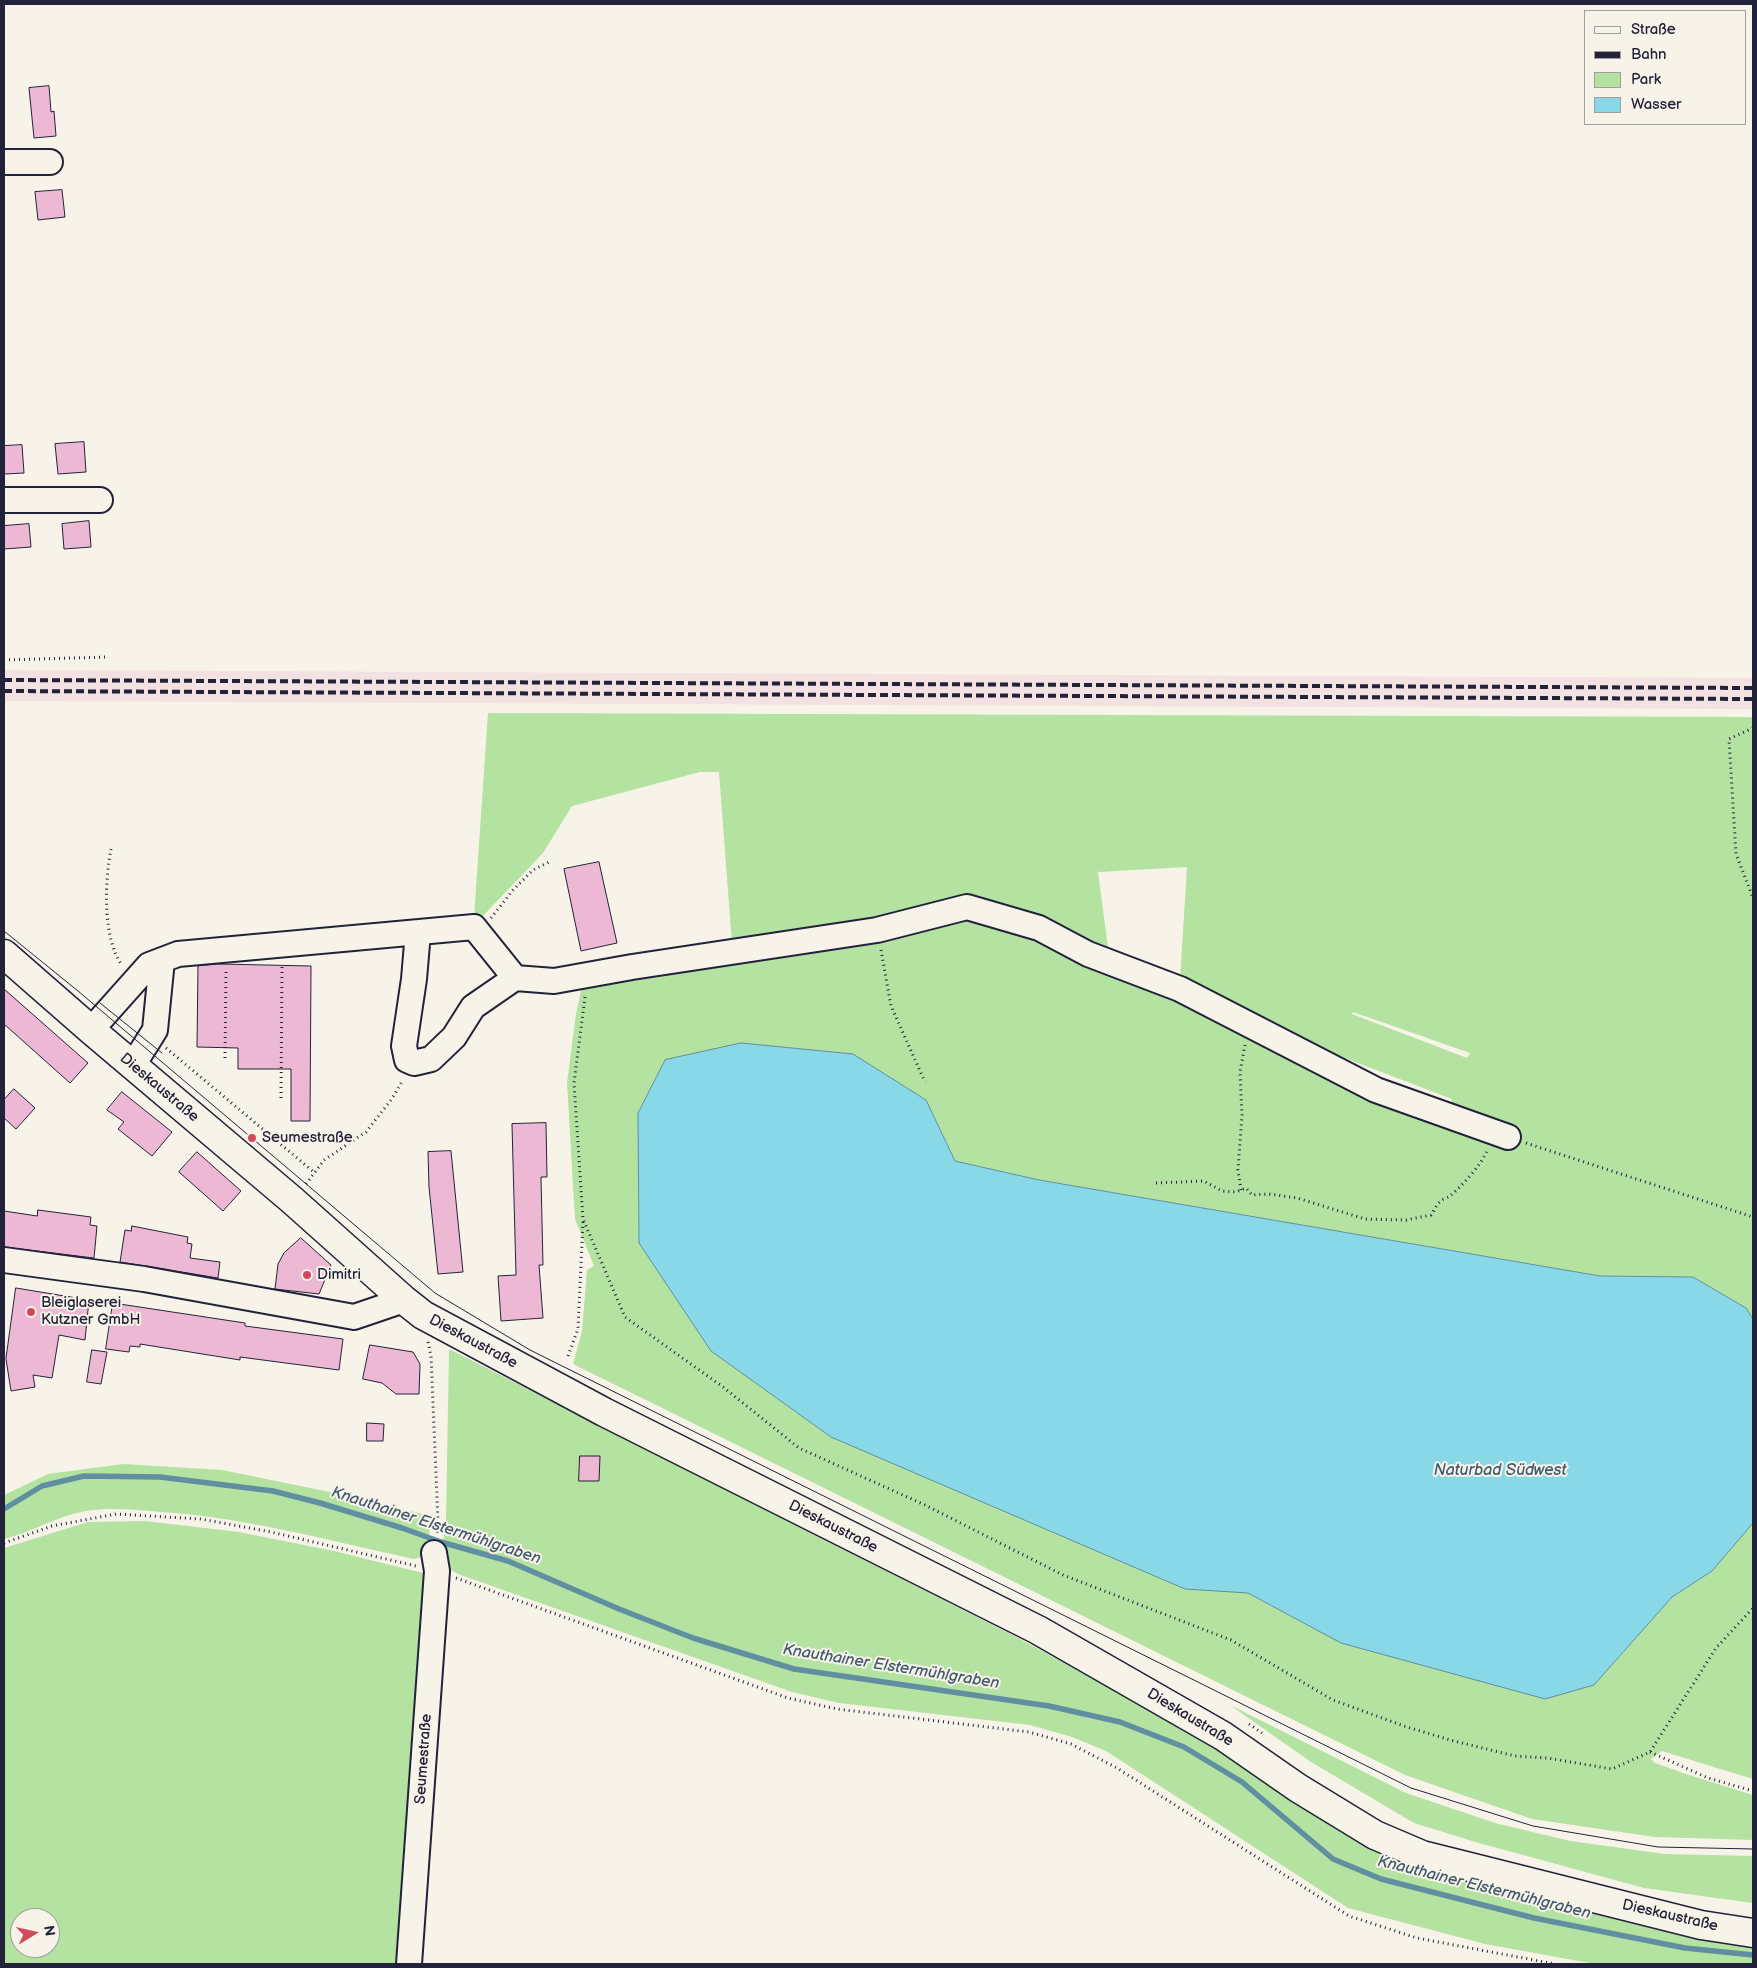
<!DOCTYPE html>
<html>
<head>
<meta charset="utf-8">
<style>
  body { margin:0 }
  #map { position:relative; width:1757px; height:1968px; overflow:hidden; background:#f7f3e8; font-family:"Balsamiq Sans",sans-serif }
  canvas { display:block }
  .frame { position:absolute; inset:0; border:5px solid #22223b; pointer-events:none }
  .legend { position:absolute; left:1584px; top:10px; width:162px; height:115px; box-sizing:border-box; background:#f7f3e8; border:1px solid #a29fa3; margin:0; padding:6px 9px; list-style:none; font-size:15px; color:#22223b }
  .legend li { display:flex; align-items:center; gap:10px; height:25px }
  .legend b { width:25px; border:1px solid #a29fa3 }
  .north { position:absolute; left:10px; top:1908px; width:50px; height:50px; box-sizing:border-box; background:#f7f3e8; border:1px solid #a29fa3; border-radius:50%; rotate:81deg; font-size:14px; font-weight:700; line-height:20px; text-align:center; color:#22223b }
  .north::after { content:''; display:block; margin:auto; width:18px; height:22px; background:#d1495b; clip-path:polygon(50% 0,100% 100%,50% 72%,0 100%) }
</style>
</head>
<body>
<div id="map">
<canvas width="1757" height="1968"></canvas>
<div class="frame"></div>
<ul class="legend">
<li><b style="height:6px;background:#f7f3e8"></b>Straße</li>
<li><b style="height:6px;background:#22223b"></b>Bahn</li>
<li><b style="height:14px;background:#b4e2a0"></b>Park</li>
<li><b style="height:14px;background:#89d8e7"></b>Wasser</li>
</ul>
<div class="north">N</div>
</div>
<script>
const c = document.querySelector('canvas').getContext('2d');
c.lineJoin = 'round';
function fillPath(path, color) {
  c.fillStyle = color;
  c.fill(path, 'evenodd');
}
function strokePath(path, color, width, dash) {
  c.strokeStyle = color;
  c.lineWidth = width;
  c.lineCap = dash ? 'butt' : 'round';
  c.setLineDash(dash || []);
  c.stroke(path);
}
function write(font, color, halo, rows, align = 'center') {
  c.font = font + ' "Balsamiq Sans",sans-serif';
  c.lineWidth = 4;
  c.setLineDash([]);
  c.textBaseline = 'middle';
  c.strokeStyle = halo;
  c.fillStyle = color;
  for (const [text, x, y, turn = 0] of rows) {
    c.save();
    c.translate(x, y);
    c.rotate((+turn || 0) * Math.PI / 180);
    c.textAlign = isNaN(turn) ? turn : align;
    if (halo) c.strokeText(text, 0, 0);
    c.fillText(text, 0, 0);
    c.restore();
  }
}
const built = new Path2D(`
  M 4,670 L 1753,678 L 1753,709 L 4,701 Z`);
const green = new Path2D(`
  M 488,713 L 1753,717 L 1753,1319 L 1746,1308 L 1693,1277 L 1600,1276 L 1039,1180 L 955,1161 L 926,1100 L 666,1060 L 638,1113 L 639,1243 L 1188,1589 L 1248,1592 L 1341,1643 L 1594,1685 L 1672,1597 L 1712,1571 L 1753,1523 L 1753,1779 L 1662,1751 L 1651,1759 L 1655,1763 L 1686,1774 L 1753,1795 L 1753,1840 L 1655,1837 L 1532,1819 L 1405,1775 L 573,1364 L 582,1331 L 587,1270 L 594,1266 L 575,1219 L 567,1083 L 576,1014 L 586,967 L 732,944 L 719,772 L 700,772 L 572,806 L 543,853 L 482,917 L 474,917 ZM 1187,867 L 1180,980 L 1109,955 L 1098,872 ZM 1353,1012 L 1470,1053 L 1467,1058 L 1352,1014 ZM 1337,1055 L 1452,1099 L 1450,1108 L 1334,1061 Z
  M 449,1349 L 1020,1639 L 1215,1745 L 1466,1874 L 1697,1939 L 1753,1944 L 1753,1964 L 1595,1964 L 1485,1944 L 1348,1908 L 1106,1751 L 1072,1737 L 1030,1725 L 839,1703 L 792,1692 L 458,1574 L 444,1566 L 441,1558 L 446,1521 Z
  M 123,1464 L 222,1470 L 330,1492 L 431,1516 L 428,1547 L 423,1556 L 414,1559 C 330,1541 248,1518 162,1512 C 136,1510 111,1507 86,1511 C 57,1516 32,1532 4,1539 L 4,1495 L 48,1474 Z
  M 145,1521 L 239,1532 L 334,1551 L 423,1573 L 429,1578 L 395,1964 L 4,1964 L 4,1548 L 88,1522 ZM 20,1918 L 50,1918 L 50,1948 L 20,1948 Z
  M 1230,1705 L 1406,1793 L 1495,1823 L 1570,1841 L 1665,1854 L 1753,1856 L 1753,1903 L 1644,1888 L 1479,1843 L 1414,1823 L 1311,1762 Z`);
const water = new Path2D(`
  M 741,1043 L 853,1054 L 926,1100 L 955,1161 L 1039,1180 L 1600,1276 L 1693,1277 L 1746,1308 L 1753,1319 L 1753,1523 L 1712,1571 L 1672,1597 L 1594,1685 L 1545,1699 L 1341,1643 L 1248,1593 L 1185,1589 L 831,1437 L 711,1351 L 639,1243 L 638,1113 L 665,1060 Z`);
const stream = new Path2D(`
  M 4,1509 L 42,1486 L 84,1476 L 160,1477 L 273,1491 L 320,1503 L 402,1528 L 441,1542 L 508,1561 L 619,1609 L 693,1638 L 794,1669 L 1049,1706 L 1120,1722 L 1184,1747 L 1242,1782 L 1333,1859 L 1381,1879 L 1534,1918 L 1685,1948 L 1753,1955`);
const building = new Path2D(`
  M 49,86 L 51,112 L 54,111 L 56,136 L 34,138 L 29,88 Z
  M 62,190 L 65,217 L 38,220 L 35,192 Z
  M 84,442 L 86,472 L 58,474 L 55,444 Z
  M 22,445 L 24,473 L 4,474 L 4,446 Z
  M 89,521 L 91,547 L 64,549 L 62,524 Z
  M 29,524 L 31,547 L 4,549 L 4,526 Z
  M 599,862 L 617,943 L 581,951 L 564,869 Z
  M 218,964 L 311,966 L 310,1121 L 291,1121 L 291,1069 L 238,1069 L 238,1048 L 197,1047 L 198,966 Z
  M 4,989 L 88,1063 L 70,1083 L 4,1024 Z
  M 14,1089 L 35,1108 L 16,1129 L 4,1118 L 4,1100 Z
  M 122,1092 L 172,1132 L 152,1156 L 118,1129 L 124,1122 L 107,1110 Z
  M 546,1123 L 547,1177 L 541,1177 L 543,1265 L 539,1265 L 543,1318 L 501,1321 L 498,1276 L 516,1275 L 512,1124 Z
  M 451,1151 L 463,1272 L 438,1274 L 429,1187 L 428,1152 Z
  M 197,1152 L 241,1191 L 223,1211 L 179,1172 Z
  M 38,1210 L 91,1217 L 90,1225 L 97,1226 L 94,1258 L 4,1247 L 4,1211 L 37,1216 Z
  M 132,1226 L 188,1237 L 187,1243 L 192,1244 L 190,1258 L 220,1262 L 218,1278 L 120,1262 L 125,1230 L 131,1231 Z
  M 301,1238 L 331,1265 L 319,1294 L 275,1289 L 278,1264 L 284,1253 Z
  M 16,1288 L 89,1300 L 85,1340 L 59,1335 L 52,1378 L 33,1375 L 35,1387 L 11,1391 L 6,1359 Z
  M 113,1303 L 245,1323 L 245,1326 L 343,1339 L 339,1370 L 240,1357 L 240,1360 L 140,1344 L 140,1347 L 130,1346 L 129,1352 L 106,1349 Z
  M 370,1345 L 413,1352 L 420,1364 L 419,1394 L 396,1394 L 382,1383 L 363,1379 Z
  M 92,1350 L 107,1352 L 101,1384 L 87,1382 Z
  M 367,1423 L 384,1424 L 383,1441 L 367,1441 Z
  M 580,1456 L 600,1456 L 599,1481 L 579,1481 Z`);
const path = new Path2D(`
  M 4,660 L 107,657
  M 1753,728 L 1729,739 L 1736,854 L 1753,898
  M 111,849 C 105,880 102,938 122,965
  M 491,918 L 513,890 L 533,870 L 549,862
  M 881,950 L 891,1006 L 925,1082
  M 585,997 L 574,1083 L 583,1219 L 625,1317 L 723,1387 L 799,1448 L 925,1505 L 1063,1575 L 1231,1640 L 1333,1700 L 1404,1726 L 1450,1740 L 1515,1756 L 1547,1758 L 1612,1769 L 1650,1752 L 1716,1648 L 1753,1608
  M 166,1048 L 315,1173
  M 225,1058 L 226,969
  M 281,1098 L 282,964
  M 1526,1143 L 1753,1217
  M 1156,1183 L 1204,1181 L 1222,1191 L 1236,1192 L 1246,1188 L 1252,1195 L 1269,1194 L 1297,1198 L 1365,1219 L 1406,1220 L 1431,1215 C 1434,1211 1436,1205 1440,1202 C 1442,1199 1447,1198 1450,1196 C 1462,1186 1481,1165 1487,1151
  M 306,1184 L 324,1160 L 366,1132 L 391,1100 L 403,1080
  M 1241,1190 L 1238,1170 L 1242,1115 L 1240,1072 L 1245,1045
  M 428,1342 L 431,1356 L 438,1522 L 437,1533
  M 568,1356 L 578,1329 L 583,1220
  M 4,1543 L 52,1526 L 116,1514 L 201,1519 L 271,1532 L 416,1566
  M 456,1578 L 788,1698 L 837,1709 L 1029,1732 L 1071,1744 L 1117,1768 L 1349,1916 L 1417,1938 L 1555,1964
  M 1249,1724 L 1262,1733
  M 1650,1752 L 1708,1778 L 1753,1791`);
const minor = new Path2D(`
  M 4,162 L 50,162
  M 4,500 L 100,500
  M 418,932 L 414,979 L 404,1046 L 407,1060 L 414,1063 L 431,1059 L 454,1037 L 473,1007 L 515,978
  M 91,1030 L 149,965 L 178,954 L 474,927 L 515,978 L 554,981 L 632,967 L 877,930 L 967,907 L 1039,928 L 1088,954 L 1180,989 L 1376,1090 L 1508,1137
  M 133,1065 L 155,1030 L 162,960
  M 4,1260 L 144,1279 L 354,1317 L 404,1300
  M 409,1964 L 437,1571 L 434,1553`);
const major = new Path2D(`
  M 4,954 L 91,1030 L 292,1200 L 404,1300 L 423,1315 L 604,1412 L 1038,1630 L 1223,1736 L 1298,1788 L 1375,1835 L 1422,1855 L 1470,1867 L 1701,1925 L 1753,1933`);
const tram = new Path2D(`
  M 4,931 L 78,991 L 435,1293 L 530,1350 L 1411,1788 L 1533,1826 L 1658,1847 L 1753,1849
  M 100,1003 L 162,1053`);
const rail = new Path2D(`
  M 4,680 L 1753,688
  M 4,691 L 1753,699`);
const markers = [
  [252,1138,5,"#d1495b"],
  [307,1275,5,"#d1495b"],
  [31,1312,5,"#d1495b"]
];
const streetNames = [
  ["Dieskaustraße",159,1088,40],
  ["Dieskaustraße",473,1342,28],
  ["Dieskaustraße",833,1527,27],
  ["Dieskaustraße",1190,1718,31],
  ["Seumestraße",424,1759,-86],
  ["Dieskaustraße",1670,1916,13]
];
const poiNames = [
  ["Seumestraße",262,1138],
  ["Dimitri",317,1275],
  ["Bleiglaserei",41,1303],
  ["Kutzner GmbH",41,1320]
];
const waterNames = [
  ["Naturbad Südwest",1500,1471],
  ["Knauthainer Elstermühlgraben",436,1526,18],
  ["Knauthainer Elstermühlgraben",891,1667,9],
  ["Knauthainer Elstermühlgraben",1484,1888,14]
];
fillPath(built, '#f4e1e2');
fillPath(green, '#b4e2a0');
fillPath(water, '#89d8e7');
strokePath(water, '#608fa2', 1);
strokePath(stream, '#608fa2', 5.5);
fillPath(building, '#edb8d3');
strokePath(building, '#22223b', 1);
strokePath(minor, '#22223b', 28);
strokePath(major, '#22223b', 31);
strokePath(path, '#22223b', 3, [1, 4]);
strokePath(minor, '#f7f3e8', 24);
strokePath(major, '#f7f3e8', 28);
strokePath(tram, '#22223b', 1);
strokePath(rail, '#22223b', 4, [8, 4]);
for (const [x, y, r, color] of markers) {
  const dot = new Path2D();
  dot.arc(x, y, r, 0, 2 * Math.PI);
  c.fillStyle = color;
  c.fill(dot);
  strokePath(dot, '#f7f3e8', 2);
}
write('15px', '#22223b', '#f7f3e8', streetNames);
write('15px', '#22223b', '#f7f3e8', poiNames, 'left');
write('italic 16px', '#41596f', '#f7f3e8', waterNames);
</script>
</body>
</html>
